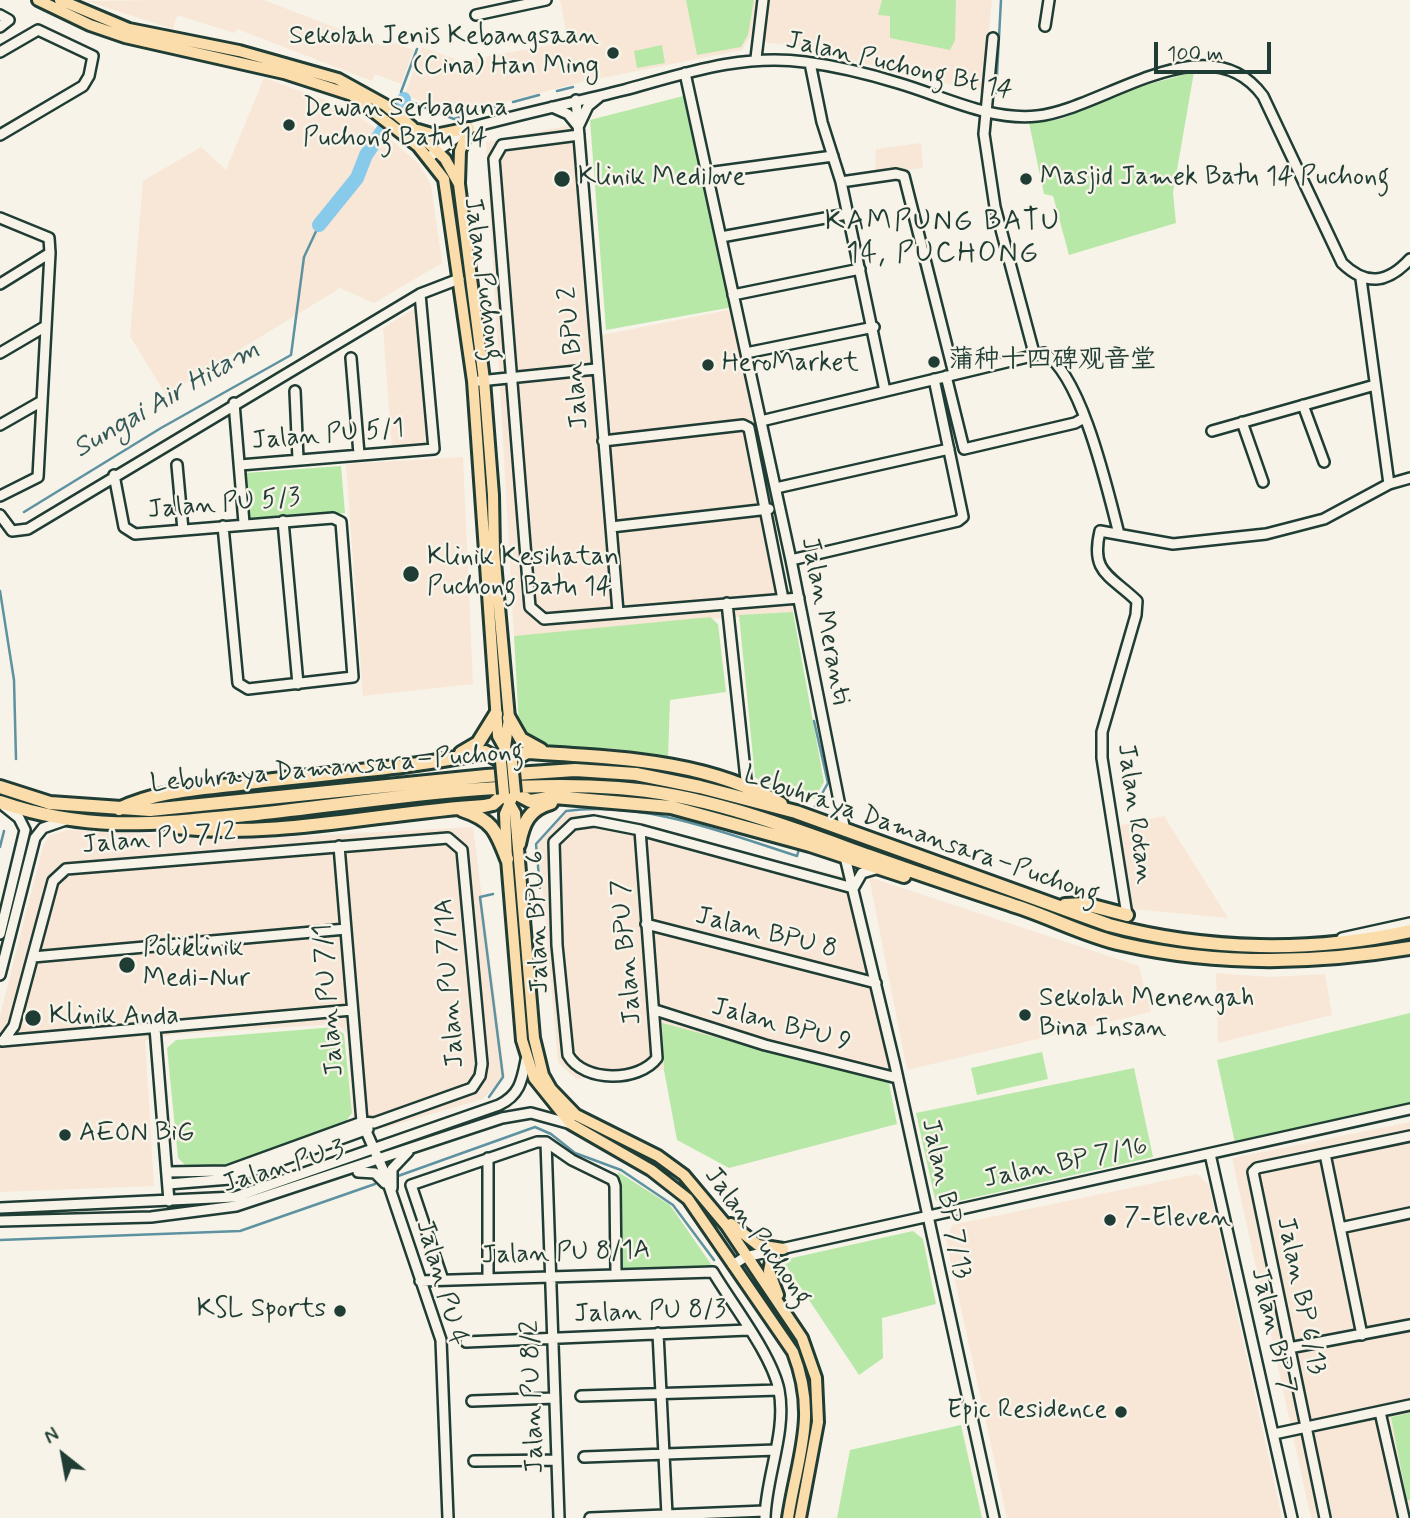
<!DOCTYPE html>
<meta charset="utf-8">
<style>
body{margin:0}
#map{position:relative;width:1410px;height:1518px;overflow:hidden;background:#f7f3e8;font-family:Mynerve,sans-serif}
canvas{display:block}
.north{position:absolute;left:28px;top:1420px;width:70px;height:70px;-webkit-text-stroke:5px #f7f3e8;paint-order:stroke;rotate:329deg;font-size:19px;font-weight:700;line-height:28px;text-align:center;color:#1f3d34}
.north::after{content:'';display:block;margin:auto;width:24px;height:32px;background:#1f3d34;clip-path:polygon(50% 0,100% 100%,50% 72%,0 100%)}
.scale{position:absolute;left:1154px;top:42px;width:117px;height:32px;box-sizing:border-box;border:4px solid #1f3d34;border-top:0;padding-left:9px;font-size:21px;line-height:24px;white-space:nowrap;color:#1f3d34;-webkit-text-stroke:5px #f7f3e8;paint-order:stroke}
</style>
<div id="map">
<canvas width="1410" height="1518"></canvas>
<div class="north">N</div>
<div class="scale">100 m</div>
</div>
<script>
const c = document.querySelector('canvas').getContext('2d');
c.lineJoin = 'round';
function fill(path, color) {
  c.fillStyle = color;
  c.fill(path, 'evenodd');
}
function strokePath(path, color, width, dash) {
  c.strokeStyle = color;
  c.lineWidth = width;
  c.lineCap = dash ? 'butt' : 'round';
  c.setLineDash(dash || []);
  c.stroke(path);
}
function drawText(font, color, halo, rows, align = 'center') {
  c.font = font + ' Mynerve,"LXGW WenKai TC",sans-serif';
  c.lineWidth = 5;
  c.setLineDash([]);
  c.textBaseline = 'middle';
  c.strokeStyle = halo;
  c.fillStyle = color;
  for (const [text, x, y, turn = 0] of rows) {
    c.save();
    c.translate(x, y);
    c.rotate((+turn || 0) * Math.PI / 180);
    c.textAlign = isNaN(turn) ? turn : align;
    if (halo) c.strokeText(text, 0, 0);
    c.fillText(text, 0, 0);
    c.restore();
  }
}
fill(new Path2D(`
 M164 0H264L383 46 386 40 414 50 401 84 375 74 372 81 237 29 234 33 177 15 173 29 86 1Z
 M560 0H756L751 36 742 50 582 82 455 115 408 96 406 92 422 47 461 61 568 42Z
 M769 0H992L982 91 915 77 803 47 763 42Z
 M264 78 345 107 388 137 419 164 431 185 442 263 374 303 340 288 166 395 130 336 143 181 201 147 226 170Z
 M581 123 602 335 733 309 793 612 514 636 486 142Z
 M921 143 923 168 875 174 876 149Z
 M417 307 431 446 392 449 383 328Z
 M463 457 473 684 363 696 346 464Z
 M568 811 842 876 888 1057 889 1083 663 1024 664 1070 576 1079 558 1062 538 840Z
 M1164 816 1228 918 1133 909 1118 826Z
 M473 827 505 1076 483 1099 384 1128 353 1121 347 1033 337 1024 177 1034 145 1040 154 1186 0 1192V1015L43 846 49 836 67 830 247 839Z
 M869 877 1139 966 1151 1012 907 1070Z
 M1216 973 1270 977 1325 974 1332 1015 1218 1043Z
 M1410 1122V1518H1311L1232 1158Z
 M1197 1174 1209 1185 1282 1518H1007L946 1240 952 1225Z`), '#f8e7d6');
fill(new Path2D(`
 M686 0H754L748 35 741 47 697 55Z
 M882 0H956L955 40 950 50 890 38V16L878 15Z
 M662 45 665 63 637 68 634 51Z
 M1194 72 1173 193 1176 223 1069 255 1053 196 1044 194 1029 123 1061 119 1131 89Z
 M687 95 733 307 606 330 590 120Z
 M341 466 345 513 249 521 246 473Z
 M793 612 824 782 814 799 762 783 755 777 739 615Z
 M710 617 718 624 726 692 670 700 668 757C648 754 627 750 607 748 576 747 538 757 519 727L514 636Z
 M1410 1013V1106L1235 1143 1217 1060Z
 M662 1023 889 1083 897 1124 729 1168 677 1140 664 1070Z
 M335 1027 344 1034 352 1113 344 1124 224 1165 186 1166 178 1158 167 1048 176 1040Z
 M1042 1052 1048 1079 977 1095 971 1068Z
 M1134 1068 1153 1157 941 1205 935 1199 916 1113Z
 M618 1172 670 1205 713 1267 623 1270Z
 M913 1231 923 1239 936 1304 882 1318 883 1358 859 1375 785 1264 792 1258Z
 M1410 1413V1500H1407L1391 1417Z
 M961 1425 982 1518H837L850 1450Z`), '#b8e8a7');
strokePath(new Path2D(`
 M417 49 401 92 404 99 454 119 497 106
 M557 91 573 87
 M996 93 1001 0
 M513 102 539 95
 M24 512 161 428 291 355 304 257 319 225
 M0 591 14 680 16 759
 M814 721 828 783 815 806
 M0 847 4 831
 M540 888 536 844 566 811C645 801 722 832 797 856L799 849
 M489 1097 503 1077 480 897 493 894
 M398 1176 535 1127 551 1134 575 1153 621 1170 673 1205 714 1260
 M0 1240 240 1231 375 1184`), '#5e92a1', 2.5);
strokePath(new Path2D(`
 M319 225 357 178 366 155 404 99`), '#88cae9', 14);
const minor = new Path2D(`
 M0 15 9 20 0 27
 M476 15 546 0
 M1045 26 1049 0
 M993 38 984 134 995 207 1034 353
 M0 52 38 30 93 56 89 76 83 86 0 135
 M756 58 763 0
 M810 63 822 122 841 182 885 391
 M685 73 791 560 845 831
 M576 100 618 612
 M552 107 568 114 577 125
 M579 125 588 106 599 97
 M579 135 502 145 494 159 530 607 544 619 799 598
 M432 155 469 128C521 114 572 103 624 90 683 74 743 53 805 62 836 66 869 74 898 83 943 96 989 121 1037 116 1101 110 1208 20 1263 96L1342 263C1366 286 1387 284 1410 259
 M707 173 833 156
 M841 182 896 174 904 176 954 374
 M0 218 49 238 50 253 38 477 0 496
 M721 237 847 214
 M1361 279 1389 484
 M0 284 50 253
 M733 295 860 269
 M0 353 46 326
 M746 353 874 327
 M351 358 359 454
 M946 376 964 449 1075 423 1084 418
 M479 381 596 369
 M295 391 298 459
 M234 403 244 523
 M1303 405 1324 462
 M761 421 1044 353C1082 375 1108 492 1119 534
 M1242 422 1263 482
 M0 425 42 401
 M1212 431 1375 385
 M603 441 743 425 749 428 783 599
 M177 465 183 530
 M240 465 434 449 420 294
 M114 475 124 527 135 534 333 518 341 522 353 677 248 689 238 683 223 526
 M776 488 949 449
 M0 515 12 531 28 529 420 294 459 279
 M283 521 298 684
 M611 527 769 509
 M791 560 958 521 963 517 934 379
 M727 603 747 789
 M640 830 657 1058C639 1082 584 1083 568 1055L557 945 554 842 573 824 594 821 640 830 853 888
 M339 846 362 1122 385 1174 441 1340 448 1518
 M845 857 895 1065 994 1518
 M854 887 862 873 876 869
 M1127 915 1102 758V732L1136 615 1137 601C1110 575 1090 573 1100 531L1173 544 1266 534 1324 519 1389 484 1410 478
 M646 924 876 983
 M0 934 25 830 19 818 4 806
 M1342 938 1410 923
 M33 957 346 929
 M0 975 35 838 43 828 66 820
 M655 1010 765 1045 897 1078
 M155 1028 169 1201
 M2 1041 352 1010
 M3 1041 14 1026 53 881 66 869 448 838 462 850 482 1064 480 1076 472 1088 374 1123 362 1122 227 1171 167 1172
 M546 1142 559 1518
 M1210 1154 1292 1518
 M1325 1154 1362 1335
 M488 1158V1278
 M358 1172 375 1173 385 1183
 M168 1184 230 1179 368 1129
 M392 1188V1169L408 1152
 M0 1208 235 1197 499 1105C520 1095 522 1080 526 1060
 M0 1221 151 1217 236 1206 502 1118 531 1113 571 1124
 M1340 1228 1410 1213
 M733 1265 745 1257 1410 1109
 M443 1280 411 1185 537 1142H546L572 1160 613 1180 615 1186 616 1273
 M420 1281 713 1272C732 1304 772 1355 779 1390 787 1432 766 1476 765 1518
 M658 1333 667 1515
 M466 1342 748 1330
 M1289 1348 1410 1325
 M581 1396 779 1390
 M472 1401 555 1398
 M1380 1412 1404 1518
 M1274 1434 1410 1405
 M584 1457 776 1450
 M474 1461 557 1460
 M590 1518 765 1511
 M1325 1518 1253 1172 1257 1168 1410 1136`);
const major = new Path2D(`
 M38 0 90 25 125 37 284 73 352 95 418 146 444 179 473 381 498 736 512 761
 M60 0 129 29 239 51 338 79 385 105 412 127 445 159 459 184 484 380 493 495 494 551 509 718 504 755
 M418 130 435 135 469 128
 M459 183 460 151 469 128
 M504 794 515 813 534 1038 543 1075 551 1089 576 1115 658 1156 684 1175 726 1225 802 1338 816 1378 818 1422 800 1518
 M512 798 505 814 507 859 522 1040 534 1078 571 1124 651 1170 688 1199 793 1352C818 1417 798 1453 788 1518
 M731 1224 758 1245 783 1249
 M773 1251 769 1271 778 1295`);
const highway = new Path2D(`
 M509 718 521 739 541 750
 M461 753 478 743 496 714
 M512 761 527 752C613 758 705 759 781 804
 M0 787 50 803 150 810 486 776 575 770 636 774 700 787 796 812 1109 925C1207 951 1311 953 1410 931
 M515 793 530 801 554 797 671 807 810 845 904 876
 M0 802C93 834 162 823 257 814 376 801 499 779 618 788 704 794 789 827 869 856 922 875 974 892 1027 910 1058 921 1090 937 1122 944 1218 966 1314 964 1410 948
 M119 809C156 791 199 789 240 784 322 773 405 770 485 752L501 761
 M462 810C492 820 496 830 507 859
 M176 827C277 839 382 812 484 806L493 804 504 794
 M519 844C523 823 529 809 551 803
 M1065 905 1085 904 1127 915`);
strokePath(minor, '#1f3d34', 14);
strokePath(major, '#1f3d34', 16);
strokePath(highway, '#1f3d34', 18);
strokePath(minor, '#f7f3e8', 9);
strokePath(major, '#fbddab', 10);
strokePath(highway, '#fbddab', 12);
const majorBridge = new Path2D(`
 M501 761 504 794
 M512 761 515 793`);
strokePath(majorBridge, '#1f3d34', 16, []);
strokePath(majorBridge, '#fbddab', 10);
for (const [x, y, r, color] of [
 [613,53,7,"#1f3d34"],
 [289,125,7,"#1f3d34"],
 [562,179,9,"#1f3d34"],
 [1026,179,7,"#1f3d34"],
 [934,362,7,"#1f3d34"],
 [708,365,7,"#1f3d34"],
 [411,574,9,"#1f3d34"],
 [127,965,9,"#1f3d34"],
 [1025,1015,7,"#1f3d34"],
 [33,1018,9,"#1f3d34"],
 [65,1135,7,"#1f3d34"],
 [1110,1220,7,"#1f3d34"],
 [340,1311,7,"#1f3d34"],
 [1121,1412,7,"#1f3d34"]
]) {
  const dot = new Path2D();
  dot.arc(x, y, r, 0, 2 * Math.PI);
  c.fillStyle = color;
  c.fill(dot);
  strokePath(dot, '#f7f3e8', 2.5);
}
drawText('26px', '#1f3d34', '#f7f3e8', [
 ["Sekolah Jenis Kebangsaan",599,38,"right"],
 ["(Cina) Han Ming",599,68,"right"],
 ["Dewan Serbaguna",303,110],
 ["Puchong Batu 14",303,140],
 ["Klinik Medilove",578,179],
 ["Masjid Jamek Batu 14 Puchong",1040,179],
 ["蒲种十四碑观音堂",948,362],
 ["HeroMarket",722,365],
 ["Klinik Kesihatan",427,559],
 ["Puchong Batu 14",427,589],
 ["Poliklinik",143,950],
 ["Medi-Nur",143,980],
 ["Sekolah Menengah",1039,1000],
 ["Bina Insan",1039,1030],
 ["Klinik Anda",49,1018],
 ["AEON BiG",79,1135],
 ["7-Eleven",1124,1220],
 ["KSL Sports",326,1311,"right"],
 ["Epic Residence",1107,1412,"right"]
], 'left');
drawText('26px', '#1f3d34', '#f7f3e8', [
 ["Jalan Puchong Bt 14",899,67,13],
 ["Jalan Puchong",482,279,82],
 ["Jalan BPU 2",575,358,-95],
 ["Jalan PU 5/1",328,436,-5],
 ["Jalan PU 5/3",224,505,-5],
 ["Jalan Meranti",824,621,79],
 ["Lebuhraya Damansara–Puchong",337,769,-5],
 ["Jalan Rotan",1134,814,82],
 ["Lebuhraya Damansara–Puchong",921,836,19],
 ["Jalan PU 7/2",159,840,-5],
 ["Jalan BPU 6",539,922,-92],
 ["Jalan BPU 8",766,934,14],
 ["Jalan BPU 7",628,952,-95],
 ["Jalan PU 7/1A",451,983,-94],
 ["Jalan PU 7/1",330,1000,-95],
 ["Jalan BPU 9",781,1026,15],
 ["Jalan BP 7/16",1066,1164,-12],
 ["Jalan PU 3",284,1168,-17],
 ["Jalan BP 7/13",945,1199,78],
 ["Jalan Puchong",757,1237,54],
 ["Jalan PU 8/1A",566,1254,-2],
 ["Jalan PU 4",440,1283,74],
 ["Jalan BP 6/13",1300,1296,78],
 ["Jalan PU 8/3",650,1313,-2],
 ["Jalan BP 7",1272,1331,77],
 ["Jalan PU 8/2",534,1397,-92]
]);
c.letterSpacing = '2px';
drawText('28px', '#1f3d34', '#f7f3e8', [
 ["KAMPUNG BATU",943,223],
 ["14, PUCHONG",943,255]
]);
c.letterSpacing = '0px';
drawText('italic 28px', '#345958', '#f7f3e8', [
 ["Sungai Air Hitam",167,400,-30]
]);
</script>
